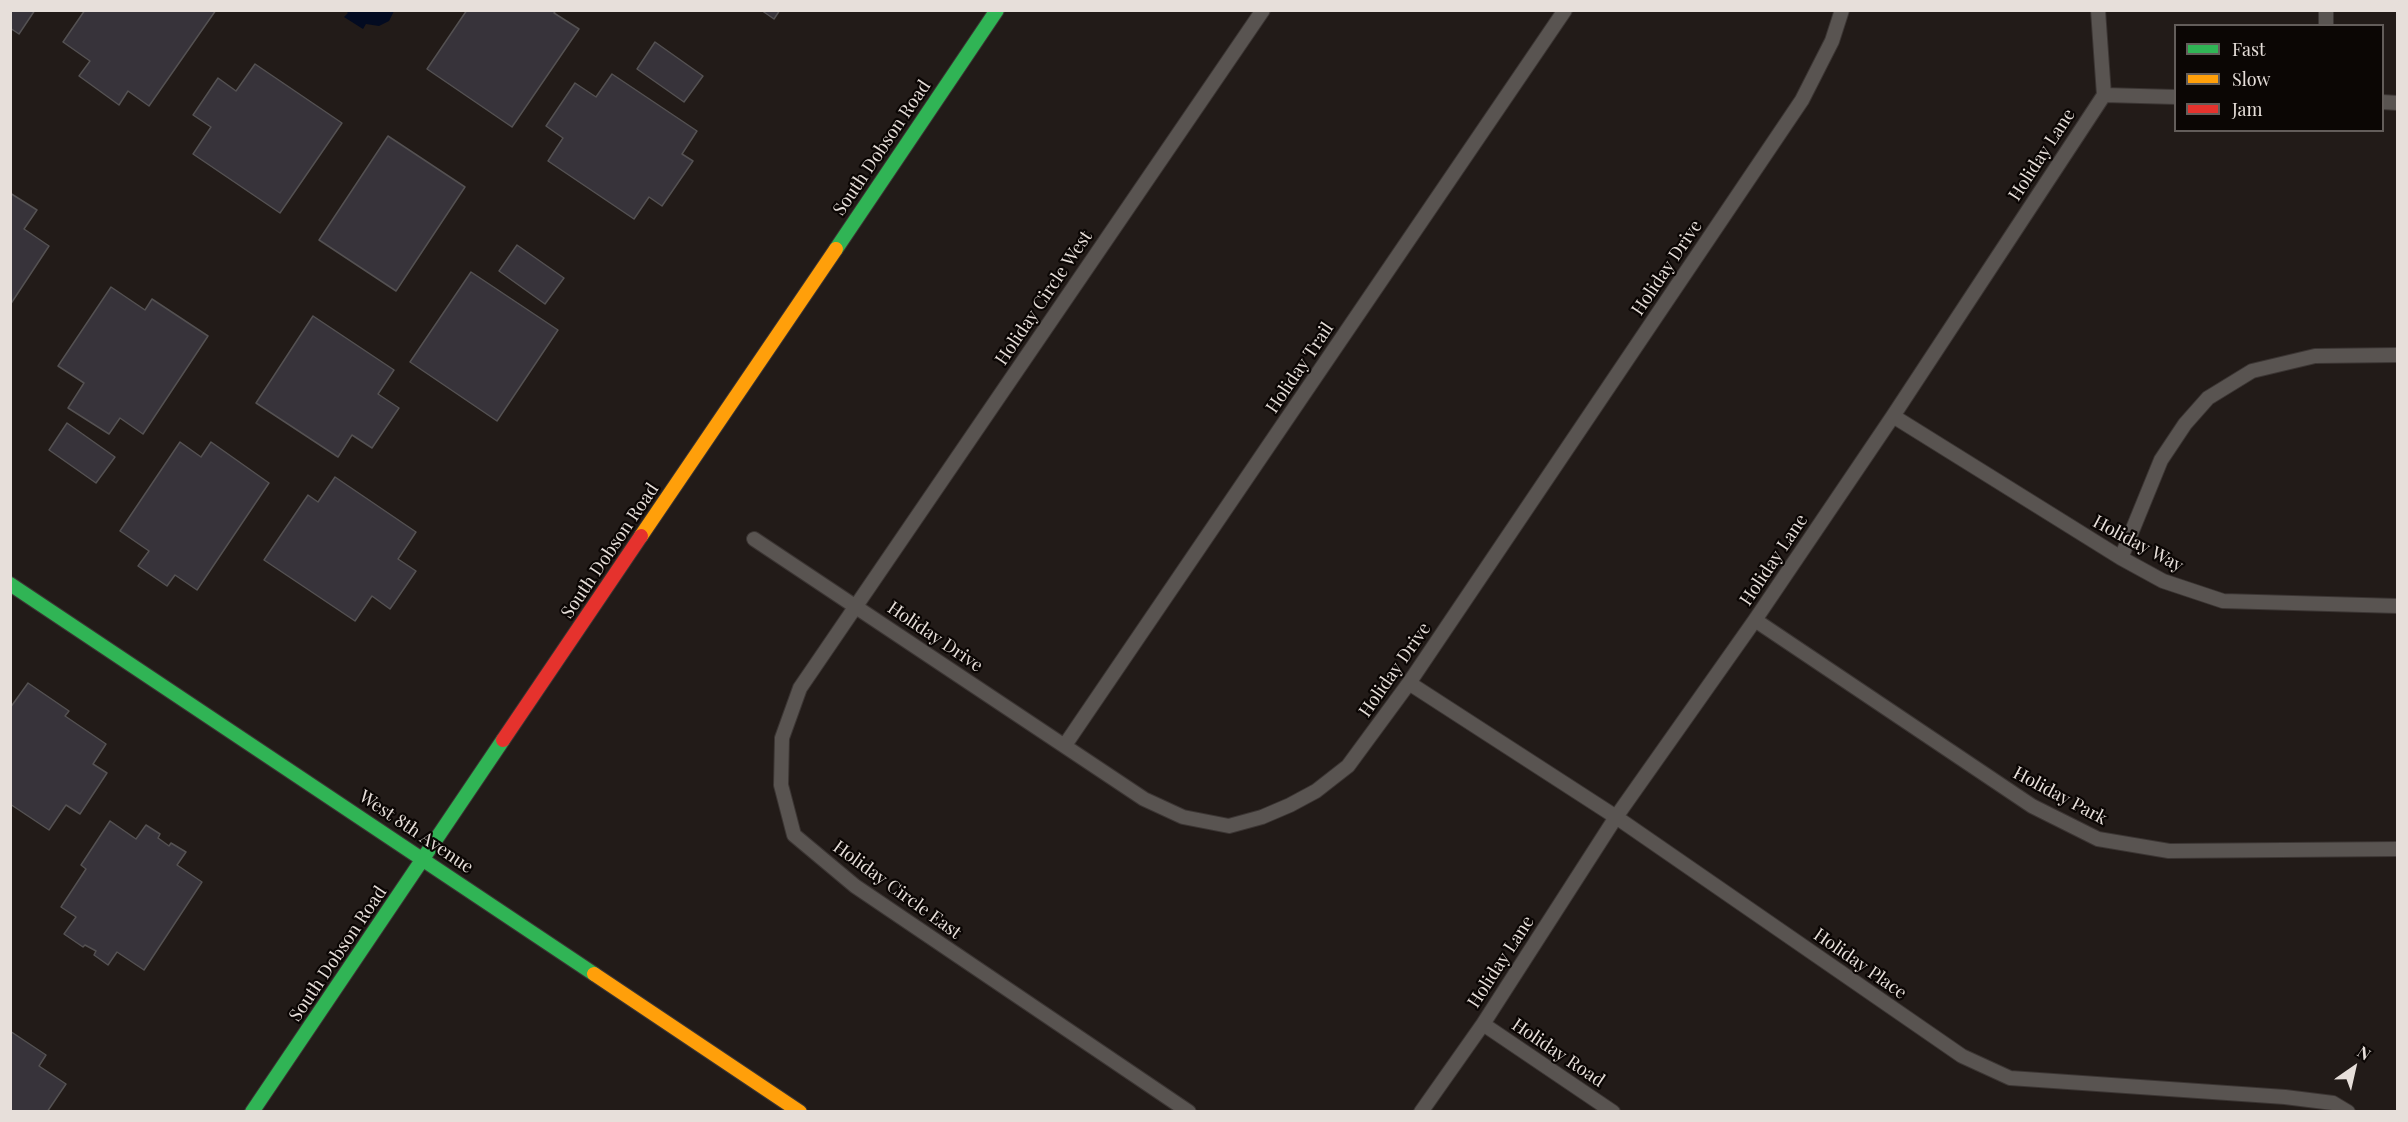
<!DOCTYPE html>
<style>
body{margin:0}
#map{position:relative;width:2408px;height:1122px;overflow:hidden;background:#221b18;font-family:"Playfair Display",serif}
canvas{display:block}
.frame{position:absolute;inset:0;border:12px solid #e7dfda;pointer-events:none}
.legend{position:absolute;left:2174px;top:24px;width:210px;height:108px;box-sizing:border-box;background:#0b0604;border:2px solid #635d5a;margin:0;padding:8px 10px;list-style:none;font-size:18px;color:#e7dfda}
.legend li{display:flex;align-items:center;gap:12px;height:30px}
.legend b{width:30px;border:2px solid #635d5a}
.north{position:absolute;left:2324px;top:1038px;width:60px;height:60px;-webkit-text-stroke:4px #0b0604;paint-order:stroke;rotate:34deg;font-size:16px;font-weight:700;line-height:24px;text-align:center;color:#e7dfda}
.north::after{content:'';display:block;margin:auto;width:21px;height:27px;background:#e7dfda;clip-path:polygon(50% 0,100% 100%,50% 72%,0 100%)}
</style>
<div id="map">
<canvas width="2408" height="1122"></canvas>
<div class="frame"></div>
<ul class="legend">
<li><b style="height:8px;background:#30b455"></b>Fast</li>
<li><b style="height:8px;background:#ff9f0a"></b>Slow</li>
<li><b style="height:8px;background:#e5322d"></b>Jam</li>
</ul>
<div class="north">N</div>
</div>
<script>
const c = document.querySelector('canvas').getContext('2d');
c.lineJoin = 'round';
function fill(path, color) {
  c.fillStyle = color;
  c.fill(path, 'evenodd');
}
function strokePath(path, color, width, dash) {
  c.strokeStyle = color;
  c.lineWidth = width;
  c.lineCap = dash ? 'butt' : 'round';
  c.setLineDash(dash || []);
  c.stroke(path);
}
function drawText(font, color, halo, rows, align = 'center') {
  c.font = font + ' "Playfair Display",serif';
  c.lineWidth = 4.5;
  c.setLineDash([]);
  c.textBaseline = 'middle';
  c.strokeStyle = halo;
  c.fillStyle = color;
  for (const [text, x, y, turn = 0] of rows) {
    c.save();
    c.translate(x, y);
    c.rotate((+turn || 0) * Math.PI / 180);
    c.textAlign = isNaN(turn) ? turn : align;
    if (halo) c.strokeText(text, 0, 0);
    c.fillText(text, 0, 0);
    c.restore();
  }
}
fill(new Path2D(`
 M346 11 394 10V11L389 21 379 26 366 24 363 29 344 17 348 13Z`), '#030b21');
const building = new Path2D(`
 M10 10H35L19 34 10 28Z
 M85 10H216L149 106 128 91 119 105 79 76 90 61 63 42Z
 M467 10H556L554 13 579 29 512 127 427 69Z
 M761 10H780L774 19Z
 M655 42 703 76 684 102 637 69Z
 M255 64 342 123 280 213 193 154 211 127 193 115 218 78 236 91Z
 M612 74 697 131 682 154 693 161 662 206 649 197 634 219 548 161 563 138 546 126 575 83 596 97Z
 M388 136 465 187 396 291 319 240Z
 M10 193 37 210 24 229 49 246 10 305Z
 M517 245 564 278 545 304 499 271Z
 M471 272 558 330 497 421 410 362Z
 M111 287 145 310 152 299 208 336 143 434 120 418 109 434 68 408 84 383 58 366Z
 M313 316 394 370 378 394 399 408 372 448 352 435 338 457 256 403Z
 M67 423 115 457 96 483 49 450Z
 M180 442 201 457 211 442 269 483 197 590 175 575 167 586 138 566 149 551 120 531Z
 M335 477 416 532 398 559 416 571 390 609 372 596 355 621 264 560 308 495 318 502Z
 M28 683 69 711 65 716 106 744 93 764 107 773 80 814 66 805 49 830 10 804V708Z
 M110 821 136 839 146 825 160 834 158 838 169 846 171 843 186 852 177 865 202 882 144 970 117 952 108 965 94 955 96 951 85 945 83 947 64 934 76 917 61 907 86 869 81 865Z
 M10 1031 46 1055 39 1066 66 1084 47 1112H10Z`);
fill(building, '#37333a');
strokePath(building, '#545152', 1.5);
const lane = new Path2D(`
 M2326 10V26
 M2104 95 2176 97
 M2382 102 2398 103
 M1893 416 2121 558 2163 581 2223 601 2398 606
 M754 539 1144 799 1183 817 1229 826 1262 817 1290 805 1316 791 1348 766 1409 683 1802 100 1832 41 1842 10
 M2121 558 2161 460 2185 424 2208 398 2252 371 2315 356 2398 355
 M1755 620 2032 806 2098 839 2169 851 2398 849
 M1409 683 1616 817 1962 1056 2010 1078 2285 1097 2333 1103 2348 1112
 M1065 745 1565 10
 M1483 1024 1613 1112
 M1189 1112 855 886 794 835 781 785 782 738 800 688 1263 10
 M1421 1112 1483 1024 1616 817 1755 620 1893 416 2104 95 2098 10`);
const fast = new Path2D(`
 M836 249 997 10
 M10 584 594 974
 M252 1112 503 740`);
const slow = new Path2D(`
 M641 536 836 249
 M594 974 800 1112`);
const jam = new Path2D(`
 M503 740 641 536`);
strokePath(lane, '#3b3533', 16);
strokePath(fast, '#3b3533', 16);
strokePath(slow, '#3b3533', 16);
strokePath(jam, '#3b3533', 16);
strokePath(lane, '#595451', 14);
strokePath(fast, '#30b455', 14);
strokePath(slow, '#ff9f0a', 14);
strokePath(jam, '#e5322d', 14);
drawText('18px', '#e7dfda', '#0b0604', [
 ["South Dobson Road",882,148,-56],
 ["Holiday Lane",2042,155,-57],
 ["Holiday Drive",1667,268,-56],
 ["Holiday Circle West",1044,298,-56],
 ["Holiday Trail",1300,368,-56],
 ["Holiday Way",2138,544,28],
 ["South Dobson Road",610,551,-56],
 ["Holiday Lane",1774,560,-56],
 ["Holiday Drive",935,637,34],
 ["Holiday Drive",1395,670,-55],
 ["Holiday Park",2060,796,28],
 ["West 8th Avenue",416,832,34],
 ["Holiday Circle East",897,890,36],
 ["South Dobson Road",338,954,-56],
 ["Holiday Lane",1501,962,-57],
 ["Holiday Place",1860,964,35],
 ["Holiday Road",1558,1053,34]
]);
</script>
